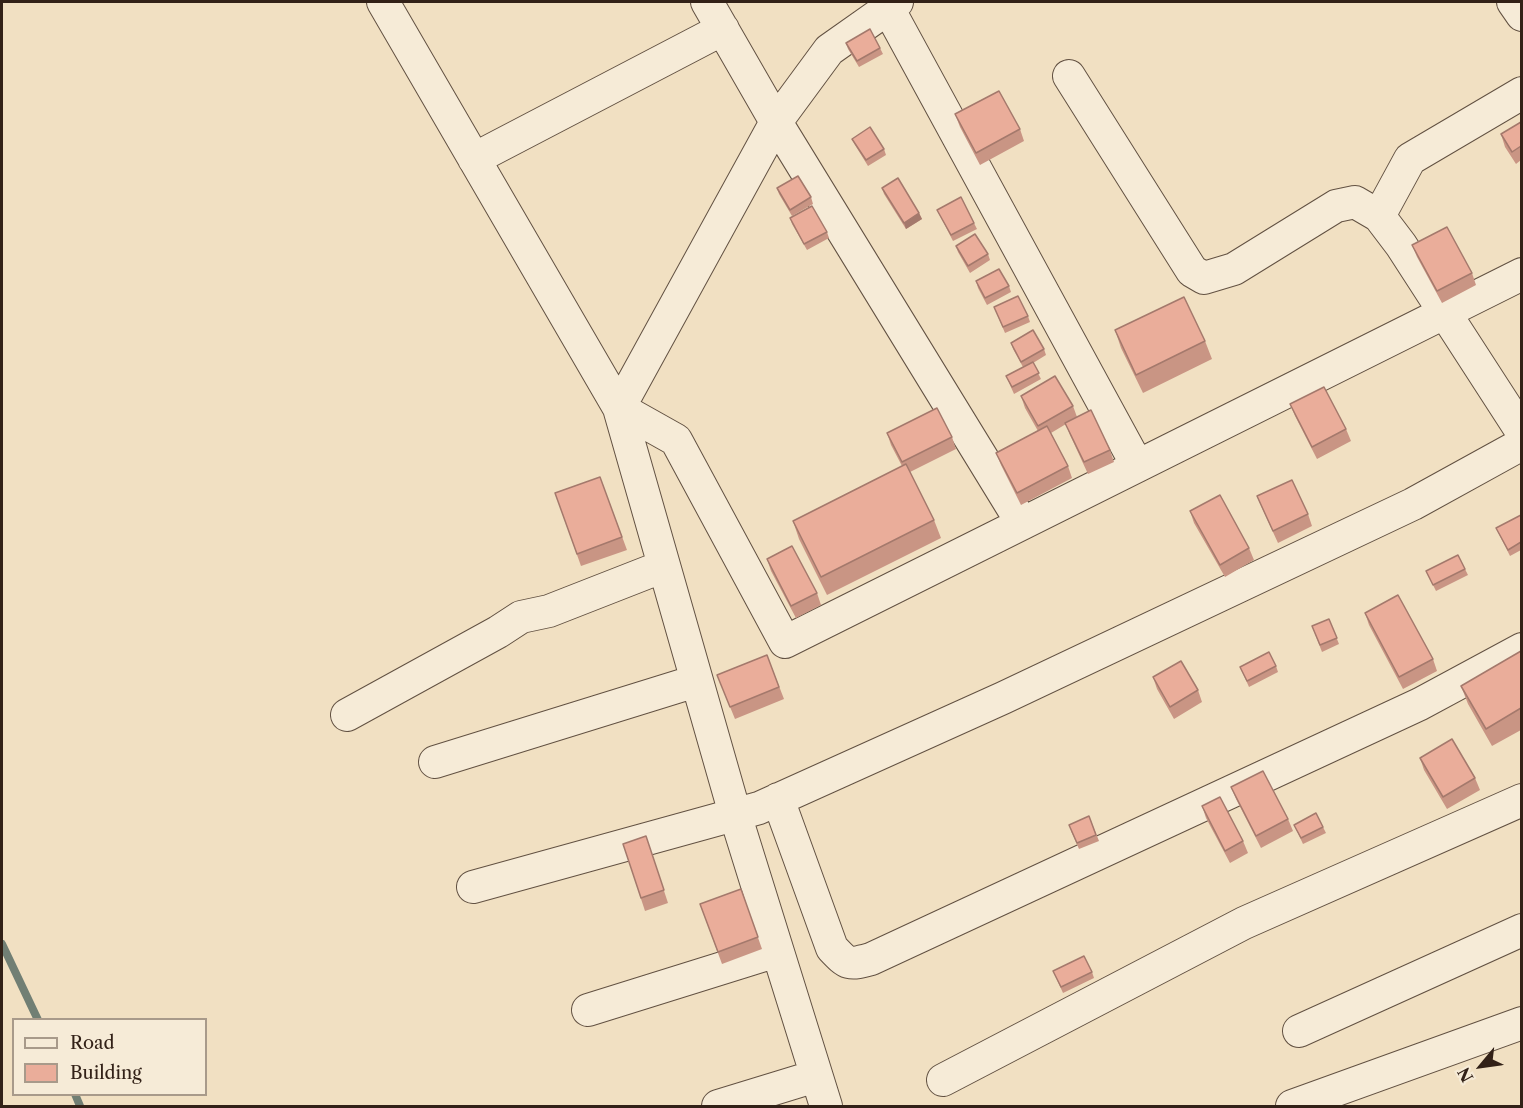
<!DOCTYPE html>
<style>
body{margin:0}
#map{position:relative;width:1523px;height:1108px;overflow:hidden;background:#f1e0c2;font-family:"Libre Caslon Text",serif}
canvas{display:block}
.frame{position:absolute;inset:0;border:3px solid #322117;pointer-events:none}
.legend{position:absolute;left:12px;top:1018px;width:195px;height:78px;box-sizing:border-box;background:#f6ebd7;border:2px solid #a89a8a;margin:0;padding:8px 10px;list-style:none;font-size:18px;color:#322117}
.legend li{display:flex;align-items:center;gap:12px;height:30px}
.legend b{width:30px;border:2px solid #a89a8a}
.north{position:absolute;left:1451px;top:1036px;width:60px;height:60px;-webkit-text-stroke:4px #f6ebd7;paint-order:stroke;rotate:241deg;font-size:16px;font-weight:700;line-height:24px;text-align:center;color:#322117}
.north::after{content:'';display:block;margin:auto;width:21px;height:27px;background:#322117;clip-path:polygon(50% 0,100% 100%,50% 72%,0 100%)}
</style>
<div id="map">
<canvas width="1523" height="1108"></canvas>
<div class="frame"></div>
<ul class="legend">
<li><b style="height:8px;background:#f6ebd7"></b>Road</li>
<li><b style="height:16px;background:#eaad9a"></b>Building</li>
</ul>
<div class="north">N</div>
</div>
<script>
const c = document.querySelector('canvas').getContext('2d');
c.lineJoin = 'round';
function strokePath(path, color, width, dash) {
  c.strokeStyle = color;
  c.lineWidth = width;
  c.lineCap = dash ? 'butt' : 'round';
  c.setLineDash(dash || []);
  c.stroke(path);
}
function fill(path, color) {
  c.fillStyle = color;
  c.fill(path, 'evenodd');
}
strokePath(new Path2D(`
 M2 944 38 1020
 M75 1094 80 1106`), '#717f74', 8);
const minor = new Path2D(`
 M383 2 619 408 735 814 826 1106
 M707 2 776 122 1022 523
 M897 2 829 50 776 122 619 408 676 440 785 642 1522 274
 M1513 2 1522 15
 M888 8 1137 465
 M1069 76 1192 271 1204 278 1234 269 1336 206 1355 202 1379 216 1401 245 1522 432
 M474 159 723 29
 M1379 216 1410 159 1522 93
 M347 715 498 632 521 617 549 611 664 566
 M435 762 696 681
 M778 799 832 948C848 965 849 965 871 959L1420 704 1522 649
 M473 887 759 808 1003 698 1413 504 1522 444
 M588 1010 777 951
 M1299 1031 1522 930
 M943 1080 1244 923 1522 800
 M718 1106 816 1076
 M1292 1106 1522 1023`);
strokePath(minor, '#625142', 34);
strokePath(minor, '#f6ebd7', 32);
fill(new Path2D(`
 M846 43 880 48 883 54 859 67 848 49Z
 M955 114 1020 129 1024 141 980 165 960 127Z
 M1521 122V160L1516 164 1505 147 1501 134Z
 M852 139 884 149 886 155 868 166 855 145Z
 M777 188 811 197 813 204 792 216 779 194Z
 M882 188 919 213 922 219 906 229 884 194Z
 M937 210 974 223 977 229 953 241Z
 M790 218 827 232 829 238 807 250 792 224Z
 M1412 245 1472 273 1476 285 1442 303 1417 257Z
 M956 246 988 254 990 260 970 273 958 252Z
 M976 281 1009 286 1011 292 987 305 978 288Z
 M994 307 1028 316 1030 322 1005 333Z
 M1115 330 1205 341 1212 359 1143 393 1121 348Z
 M1011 343 1044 349 1046 355 1033 363 1041 379 1014 394 1006 376 1023 367 1013 349Z
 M1021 396 1073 406 1077 417 1110 450 1114 462 1088 474 1070 435 1066 424 1051 433 1068 466 1072 478 1021 505 1001 465 996 453 1038 431 1025 408Z
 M1290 404 1346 429 1351 441 1317 459 1295 416Z
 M887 433 952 437 956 449 910 472 934 520 941 538 827 595 799 539 793 521 902 466 891 445Z
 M600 477 627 550 581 566 555 493Z
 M1257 496 1308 514 1312 526 1278 543 1262 508Z
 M1190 511 1249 548 1254 560 1225 577 1194 523Z
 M1521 515V550L1510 556 1496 528Z
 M767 559 817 593 821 605 796 618 771 571Z
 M1465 569 1468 575 1436 591 1426 571Z
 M1365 613 1433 659 1437 671 1403 689 1369 625Z
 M1329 619 1339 644 1322 652 1312 626Z
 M1521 651V730L1492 746 1468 704 1461 686Z
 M767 655 784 699 735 719 717 675Z
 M1276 666 1278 672 1249 687 1240 667Z
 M1153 677 1198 690 1202 702 1174 719 1157 689Z
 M1420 758 1475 778 1480 790 1447 809 1424 770Z
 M1231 787 1288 819 1293 831 1261 848 1236 799Z
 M1202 806 1243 841 1248 853 1230 863 1206 818Z
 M1089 816 1099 841 1079 849 1071 831Z
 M1294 825 1323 827 1326 833 1303 844Z
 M646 836 668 903 645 911 623 844Z
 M741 889 762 949 722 964 700 904Z
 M1053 971 1092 972 1094 978 1063 993Z`), '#c99584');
fill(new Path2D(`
 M919 213 922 219 906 229 904 223Z`), '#a4796c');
const building = new Path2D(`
 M870 29 880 48 857 61 846 43Z
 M999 91 1020 129 976 153 955 114Z
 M1521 122V146L1512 152 1501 134Z
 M870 127 884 149 866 160 852 139Z
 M798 176 811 197 790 210 777 188Z
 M898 178 919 213 904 223 882 188Z
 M961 197 974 223 951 235 937 210Z
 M812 206 827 232 804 244 790 218Z
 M1447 227 1472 273 1437 291 1412 245Z
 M975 234 988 254 968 266 956 246Z
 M999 269 1009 286 985 298 976 281Z
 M1018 296 1028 316 1003 327 994 307Z
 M1184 297 1205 341 1136 375 1115 330Z
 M1033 330 1044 349 1021 362 1011 343Z
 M1033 362 1039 373 1012 387 1006 376Z
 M1055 376 1073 406 1038 426 1021 396Z
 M1324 387 1346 429 1312 447 1290 404Z
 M937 408 952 437 902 462 887 433Z
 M1091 410 1110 450 1084 462 1065 423Z
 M1047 426 1068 466 1017 493 996 453Z
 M906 464 934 520 821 577 793 521Z
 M600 477 622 537 577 554 555 493Z
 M1292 480 1308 514 1273 531 1257 496Z
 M1220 495 1249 548 1220 565 1190 511Z
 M1521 515V542L1508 550 1496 528Z
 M792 546 817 593 791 606 767 559Z
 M1458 555 1465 569 1433 585 1426 571Z
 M1398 595 1433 659 1399 677 1365 613Z
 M1329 619 1337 638 1320 645 1312 626Z
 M1521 651V708L1486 729 1461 686Z
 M1269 652 1276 666 1247 681 1240 667Z
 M767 655 779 687 730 707 717 675Z
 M1181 661 1198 690 1170 707 1153 677Z
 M1452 739 1475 778 1443 797 1420 758Z
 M1263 771 1288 819 1256 836 1231 787Z
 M1220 797 1243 841 1225 851 1202 806Z
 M1316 813 1323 827 1301 838 1294 825Z
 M1089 816 1096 835 1077 843 1069 825Z
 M646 836 664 890 641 898 623 844Z
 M741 889 758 937 718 952 700 904Z
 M1084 956 1092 972 1061 987 1053 971Z`);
fill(building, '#eaad9a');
strokePath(building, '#a4796c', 1.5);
</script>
